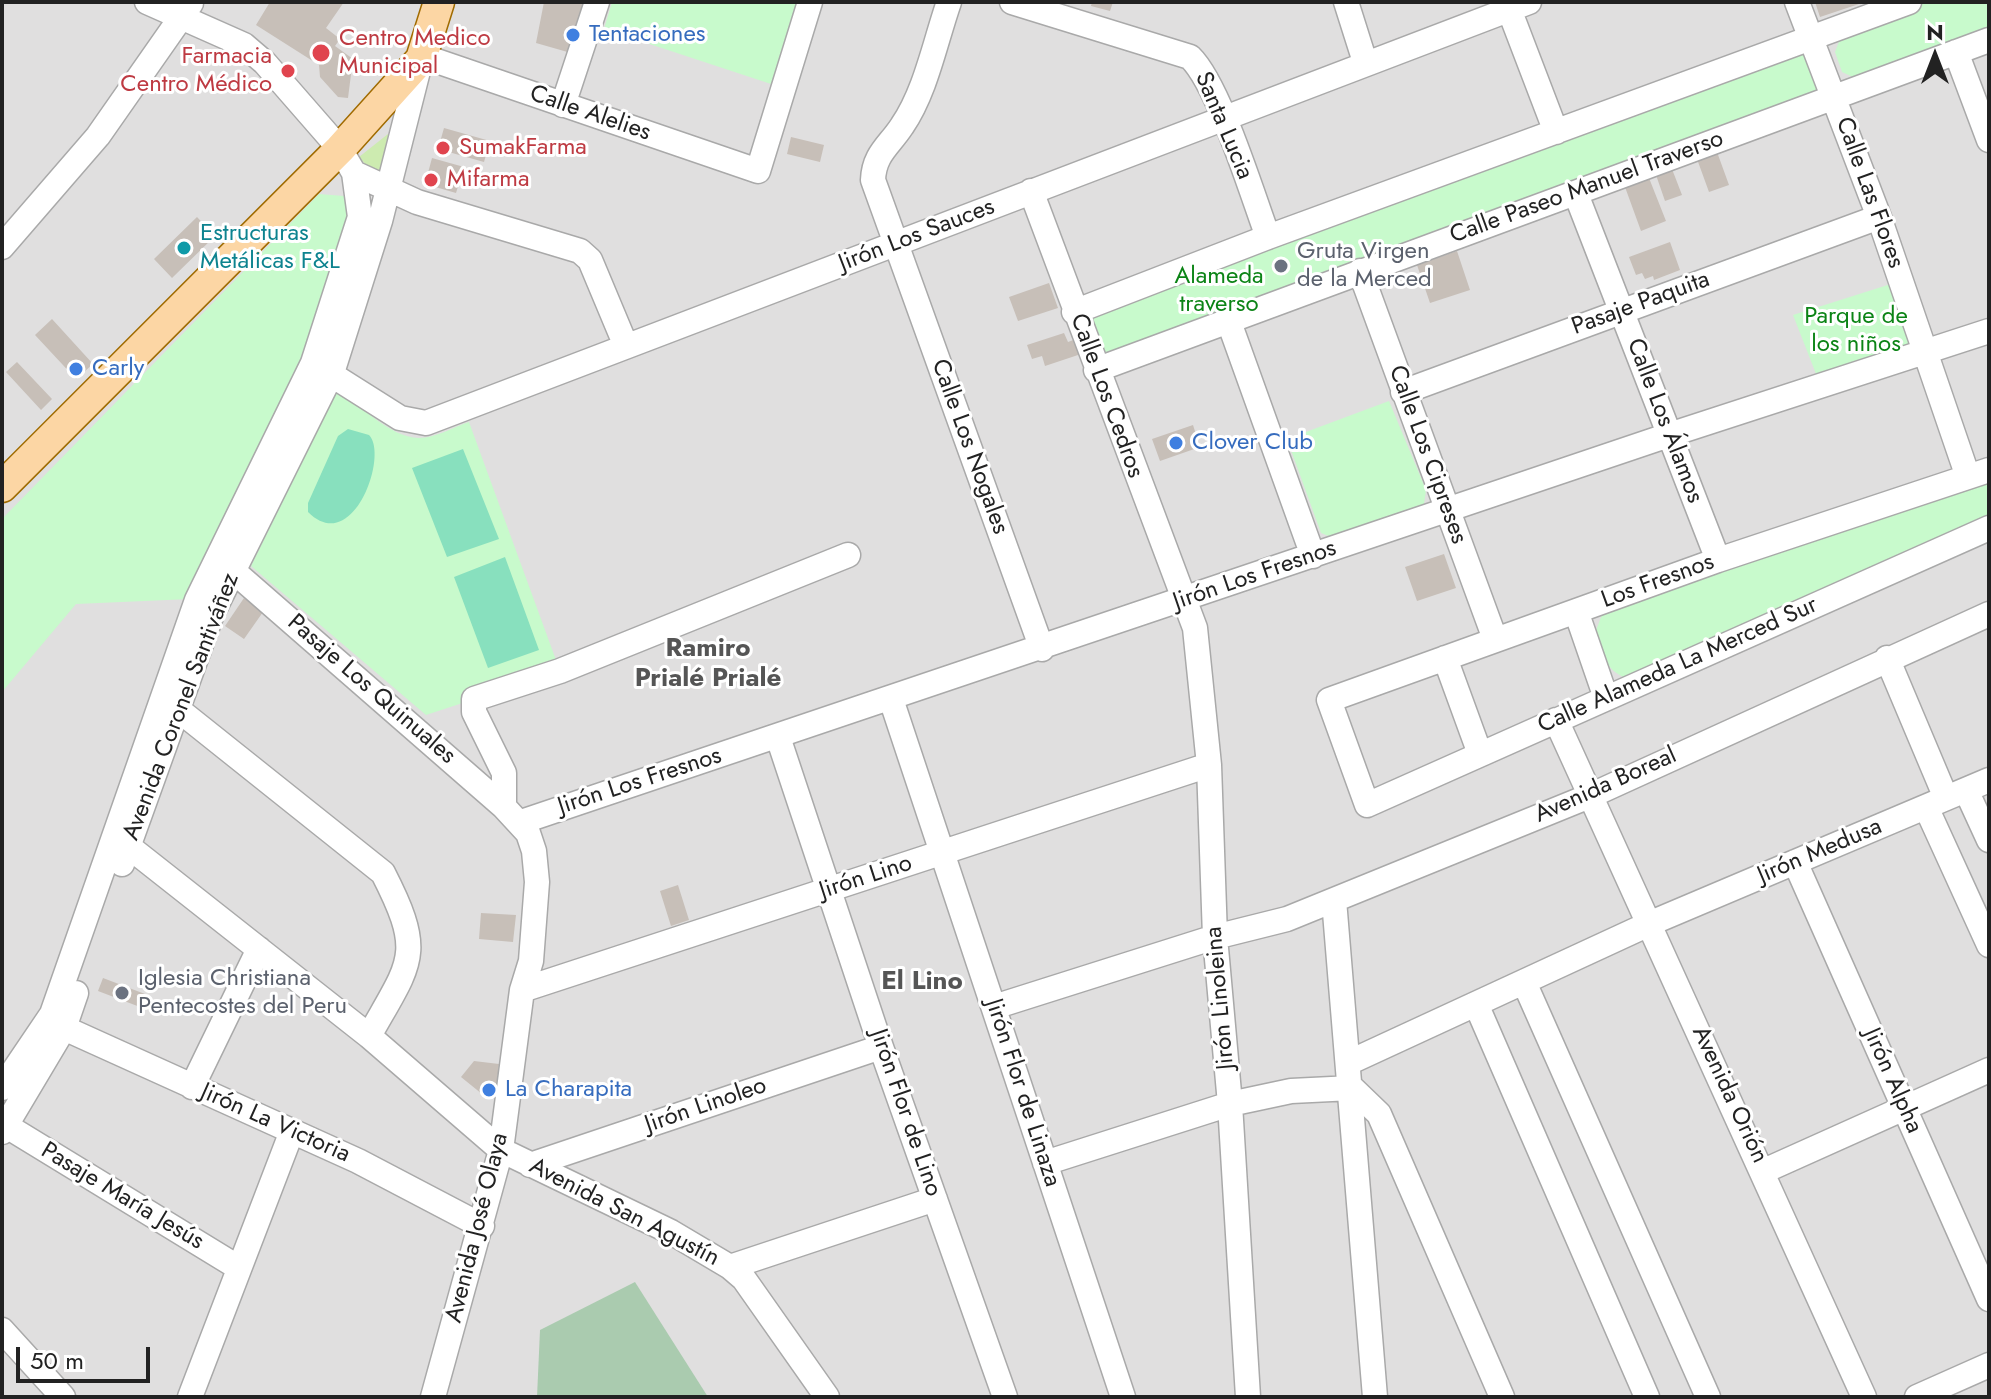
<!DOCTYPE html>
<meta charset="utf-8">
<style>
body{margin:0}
#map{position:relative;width:1991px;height:1399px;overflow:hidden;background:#f2efe9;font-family:Jost,sans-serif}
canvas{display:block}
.frame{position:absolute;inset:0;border:4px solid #222;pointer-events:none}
.north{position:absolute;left:1895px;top:16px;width:80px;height:80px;-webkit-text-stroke:6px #fff;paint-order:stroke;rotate:0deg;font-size:22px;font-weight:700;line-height:32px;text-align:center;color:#222}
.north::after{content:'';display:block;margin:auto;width:28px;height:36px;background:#222;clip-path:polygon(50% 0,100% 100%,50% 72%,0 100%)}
.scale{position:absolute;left:16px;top:1347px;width:134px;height:36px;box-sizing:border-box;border:4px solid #222;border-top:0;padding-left:10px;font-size:24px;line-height:28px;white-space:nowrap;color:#222;-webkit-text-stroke:6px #fff;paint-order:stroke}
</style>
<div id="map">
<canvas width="1991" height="1399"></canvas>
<div class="frame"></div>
<div class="north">N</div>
<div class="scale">50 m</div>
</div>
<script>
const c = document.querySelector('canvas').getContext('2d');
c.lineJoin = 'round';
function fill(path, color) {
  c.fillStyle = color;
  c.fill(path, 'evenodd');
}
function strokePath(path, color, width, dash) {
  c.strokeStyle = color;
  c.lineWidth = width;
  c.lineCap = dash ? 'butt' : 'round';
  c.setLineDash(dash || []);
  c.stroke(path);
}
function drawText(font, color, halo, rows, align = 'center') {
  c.font = font + ' Jost,sans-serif';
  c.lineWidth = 6;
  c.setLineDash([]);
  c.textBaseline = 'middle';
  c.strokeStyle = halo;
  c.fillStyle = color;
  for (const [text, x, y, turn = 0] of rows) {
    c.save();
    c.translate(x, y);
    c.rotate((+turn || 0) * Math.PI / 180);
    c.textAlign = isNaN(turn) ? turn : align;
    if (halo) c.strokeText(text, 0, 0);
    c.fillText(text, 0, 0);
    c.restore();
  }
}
fill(new Path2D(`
 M2 2H1989V1397H2Z`), '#e0dfdf');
fill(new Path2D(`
 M388 134 393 136 382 170 374 174 359 157Z`), '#cdebb0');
fill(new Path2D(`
 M635 1282 708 1397H537L540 1330Z`), '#aacbaf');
fill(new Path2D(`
 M612 2H797L771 84 604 29Z
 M1927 2H1989V30L1864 77H1853L1842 72 1835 52 1840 39Z
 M1795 52 1807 56 1819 81 1818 92 1118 356 1100 355 1089 326 1098 310Z
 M319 194 344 196 355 212 312 344 190 599 76 604 2 692V519Z
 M1894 283 1918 347 1818 379 1793 315Z
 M338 387C360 405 389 437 419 438 435 438 454 427 469 422L560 671 426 715 251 566Z
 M1389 401 1426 490 1424 504 1331 537 1321 533 1287 439Z
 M1989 480V518L1626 678C1605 670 1602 653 1595 633L1603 612Z`), '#c8facc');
fill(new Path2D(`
 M348 429 369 435C389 455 353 557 308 512V503L338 436Z
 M463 449 499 539 447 557 412 468Z
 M505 557 539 650 488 668 454 577Z`), '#88e0be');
fill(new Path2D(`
 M270 2H344L326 28 340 39 335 46 353 59 348 98 338 97 320 77 319 65 256 25Z
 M544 2H585L571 53 536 43Z
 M1092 2H1113L1110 11 1091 6Z
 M1815 2H1862V3L1820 17Z
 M444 128 490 141 484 162 438 149Z
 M791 137 824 145 820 162 787 154Z
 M1717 152 1729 185 1709 192 1697 159Z
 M432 158 464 167 456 193 425 184Z
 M1672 169 1682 195 1665 201 1656 175Z
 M1649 178 1666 221 1641 231 1625 187Z
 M197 217 215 236 172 278 154 259Z
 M1670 242 1680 270 1654 280 1653 276 1645 279 1642 273 1636 275 1629 257Z
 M1457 251 1470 290 1430 303 1417 265Z
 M1284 258 1289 270 1277 274 1272 262Z
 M1049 283 1058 308 1018 321 1009 297Z
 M52 319 93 364 76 379 35 335Z
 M1064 333 1068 342 1076 339 1081 354 1045 366 1042 356 1032 359 1027 345Z
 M17 362 52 399 41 410 6 372Z
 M1193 425 1200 447 1160 461 1152 439Z
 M1444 554 1456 588 1417 601 1405 567Z
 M244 598 263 612 244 639 225 626Z
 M678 885 689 920 671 926 660 891Z
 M481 913 516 915 513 942 479 939Z
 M103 978 145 994 140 1007 98 991Z
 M474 1061 499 1064 496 1091 482 1094 461 1077Z`), '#c7bfb8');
const minor = new Path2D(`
 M949 2C935 42 926 91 902 126 889 146 874 154 873 180L1042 649
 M1012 2 1190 57C1219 85 1252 194 1268 237
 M1346 2 1365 62
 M1797 2 1879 217 1968 477
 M1509 9 1556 132
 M1956 52 1989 140
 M422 56 758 171 810 2
 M563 105 597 2
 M354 173 417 202 580 251 590 260 626 346
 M1031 191 1195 628 1209 765 1215 937 1230 1104 1248 1397
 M1576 194 1718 560
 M2 247 98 136 191 3
 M1360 271 1495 639
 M1074 312 1268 237 1909 2
 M1229 322 1313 556
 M313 363 400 418 426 423 1529 2
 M1096 370 1989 40
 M1403 392 1879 217
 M1989 470 1718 560 1329 700 1367 805 1989 528
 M223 562 504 807 528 833 534 851 537 882 531 961 522 990 501 1150 433 1397
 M1576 611 1606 698
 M1445 658 1480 754
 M1887 658 1946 798
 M891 699 1123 1397
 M180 711 383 873C425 955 411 961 369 1036
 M1556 720 1864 1397
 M778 737 881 1047 1005 1397
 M1966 790 1989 840
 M504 807V773L474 712V699L560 671 848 555
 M1926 807 1989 945
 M521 822 1669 435 1989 331
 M115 841 128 846 369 1036 501 1150 671 1232 730 1267 744 1279 827 1397
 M1795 862 1989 1299
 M122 864 212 614 332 373 380 221 421 59
 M1334 900 1375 1397
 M1524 982 1708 1397
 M522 990 1209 765
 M1476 1004 1647 1397
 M994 1007 1215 937 1287 919 1592 795 1989 614
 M64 1028 358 1161 482 1226
 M1350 1062 1651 923 1989 780
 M192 1087 259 949
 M2 1088 52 1014 197 600 313 363 360 217 354 173 340 149 265 63 244 45 147 2
 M5 1125 239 1268
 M2 1132 64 1028 76 993
 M1045 1163 1230 1104 1291 1091 1352 1088 1379 1114 1502 1397
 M530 1165 881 1047
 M1764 1171 1989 1070
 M730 1267 935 1199
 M2 1330 63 1397
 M190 1397 292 1131
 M1917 1397 1989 1365`);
const major = new Path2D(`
 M2 487 340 149 421 59 439 2`);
strokePath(minor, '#a9a9a9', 27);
strokePath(major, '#a06b00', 33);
strokePath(minor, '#fff', 24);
strokePath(major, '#fcd6a4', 30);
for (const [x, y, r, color] of [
 [573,35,8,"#3f7fe0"],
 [321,53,10,"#e0444e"],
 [288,71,8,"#e0444e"],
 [443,148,8,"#e0444e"],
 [431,180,8,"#e0444e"],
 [184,248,8,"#0f9aa8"],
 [1281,266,8,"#6b7280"],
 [76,369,8,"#3f7fe0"],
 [1176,443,8,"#3f7fe0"],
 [122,993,8,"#6b7280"],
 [489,1090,8,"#3f7fe0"]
]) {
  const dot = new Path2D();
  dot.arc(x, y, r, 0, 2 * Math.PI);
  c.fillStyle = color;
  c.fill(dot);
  strokePath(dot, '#fff', 3);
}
drawText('24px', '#366cbe', '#fff', [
 ["Tentaciones",589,35],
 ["Carly",92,369],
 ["Clover Club",1192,443],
 ["La Charapita",505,1090]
], 'left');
drawText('24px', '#be3a42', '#fff', [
 ["Centro Medico",339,39],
 ["Municipal",339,67],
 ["Farmacia",272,57,"right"],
 ["Centro Médico",272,85,"right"],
 ["SumakFarma",459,148],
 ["Mifarma",447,180]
], 'left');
drawText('24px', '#222', '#fff', [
 ["Calle Alelies",590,114,19],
 ["Santa Lucia",1223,126,67],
 ["Calle Paseo Manuel Traverso",1587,188,-20],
 ["Calle Las Flores",1869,193,70],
 ["Jirón Los Sauces",917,236,-21],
 ["Pasaje Paquita",1641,304,-20],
 ["Calle Los Cedros",1106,396,70],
 ["Calle Los Álamos",1664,421,69],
 ["Calle Los Nogales",969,447,70],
 ["Calle Los Cipreses",1427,455,70],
 ["Jirón Los Fresnos",1255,576,-19],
 ["Los Fresnos",1658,582,-20],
 ["Calle Alameda La Merced Sur",1678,666,-24],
 ["Pasaje Los Quinuales",371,690,41],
 ["Avenida Coronel Santiváñez",182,707,-69],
 ["Jirón Los Fresnos",640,782,-18],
 ["Avenida Boreal",1606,786,-24],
 ["Jirón Medusa",1820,852,-23],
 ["Jirón Lino",866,878,-18],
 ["Jirón Linoleina",1221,998,-95],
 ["Jirón Alpha",1892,1081,66],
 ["Jirón Flor de Linaza",1022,1093,72],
 ["Avenida Orión",1729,1095,65],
 ["Jirón Linoleo",706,1106,-19],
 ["Jirón Flor de Lino",905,1113,71],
 ["Jirón La Victoria",275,1124,24],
 ["Pasaje María Jesús",122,1197,31],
 ["Avenida San Agustín",624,1213,27],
 ["Avenida José Olaya",478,1228,-76]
]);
drawText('24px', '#0d838f', '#fff', [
 ["Estructuras",200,234],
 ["Metálicas F&L",200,262]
], 'left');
drawText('24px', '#5b616d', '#fff', [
 ["Gruta Virgen",1297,252],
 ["de la Merced",1297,280],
 ["Iglesia Christiana",138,979],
 ["Pentecostes del Peru",138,1007]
], 'left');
drawText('24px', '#0c8416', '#fff', [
 ["Alameda",1219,277],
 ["traverso",1219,305],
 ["Parque de",1856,317],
 ["los niños",1856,345]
]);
drawText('bold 26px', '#555', '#fff', [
 ["Ramiro",708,650],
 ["Prialé Prialé",708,680],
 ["El Lino",922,983]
]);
</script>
